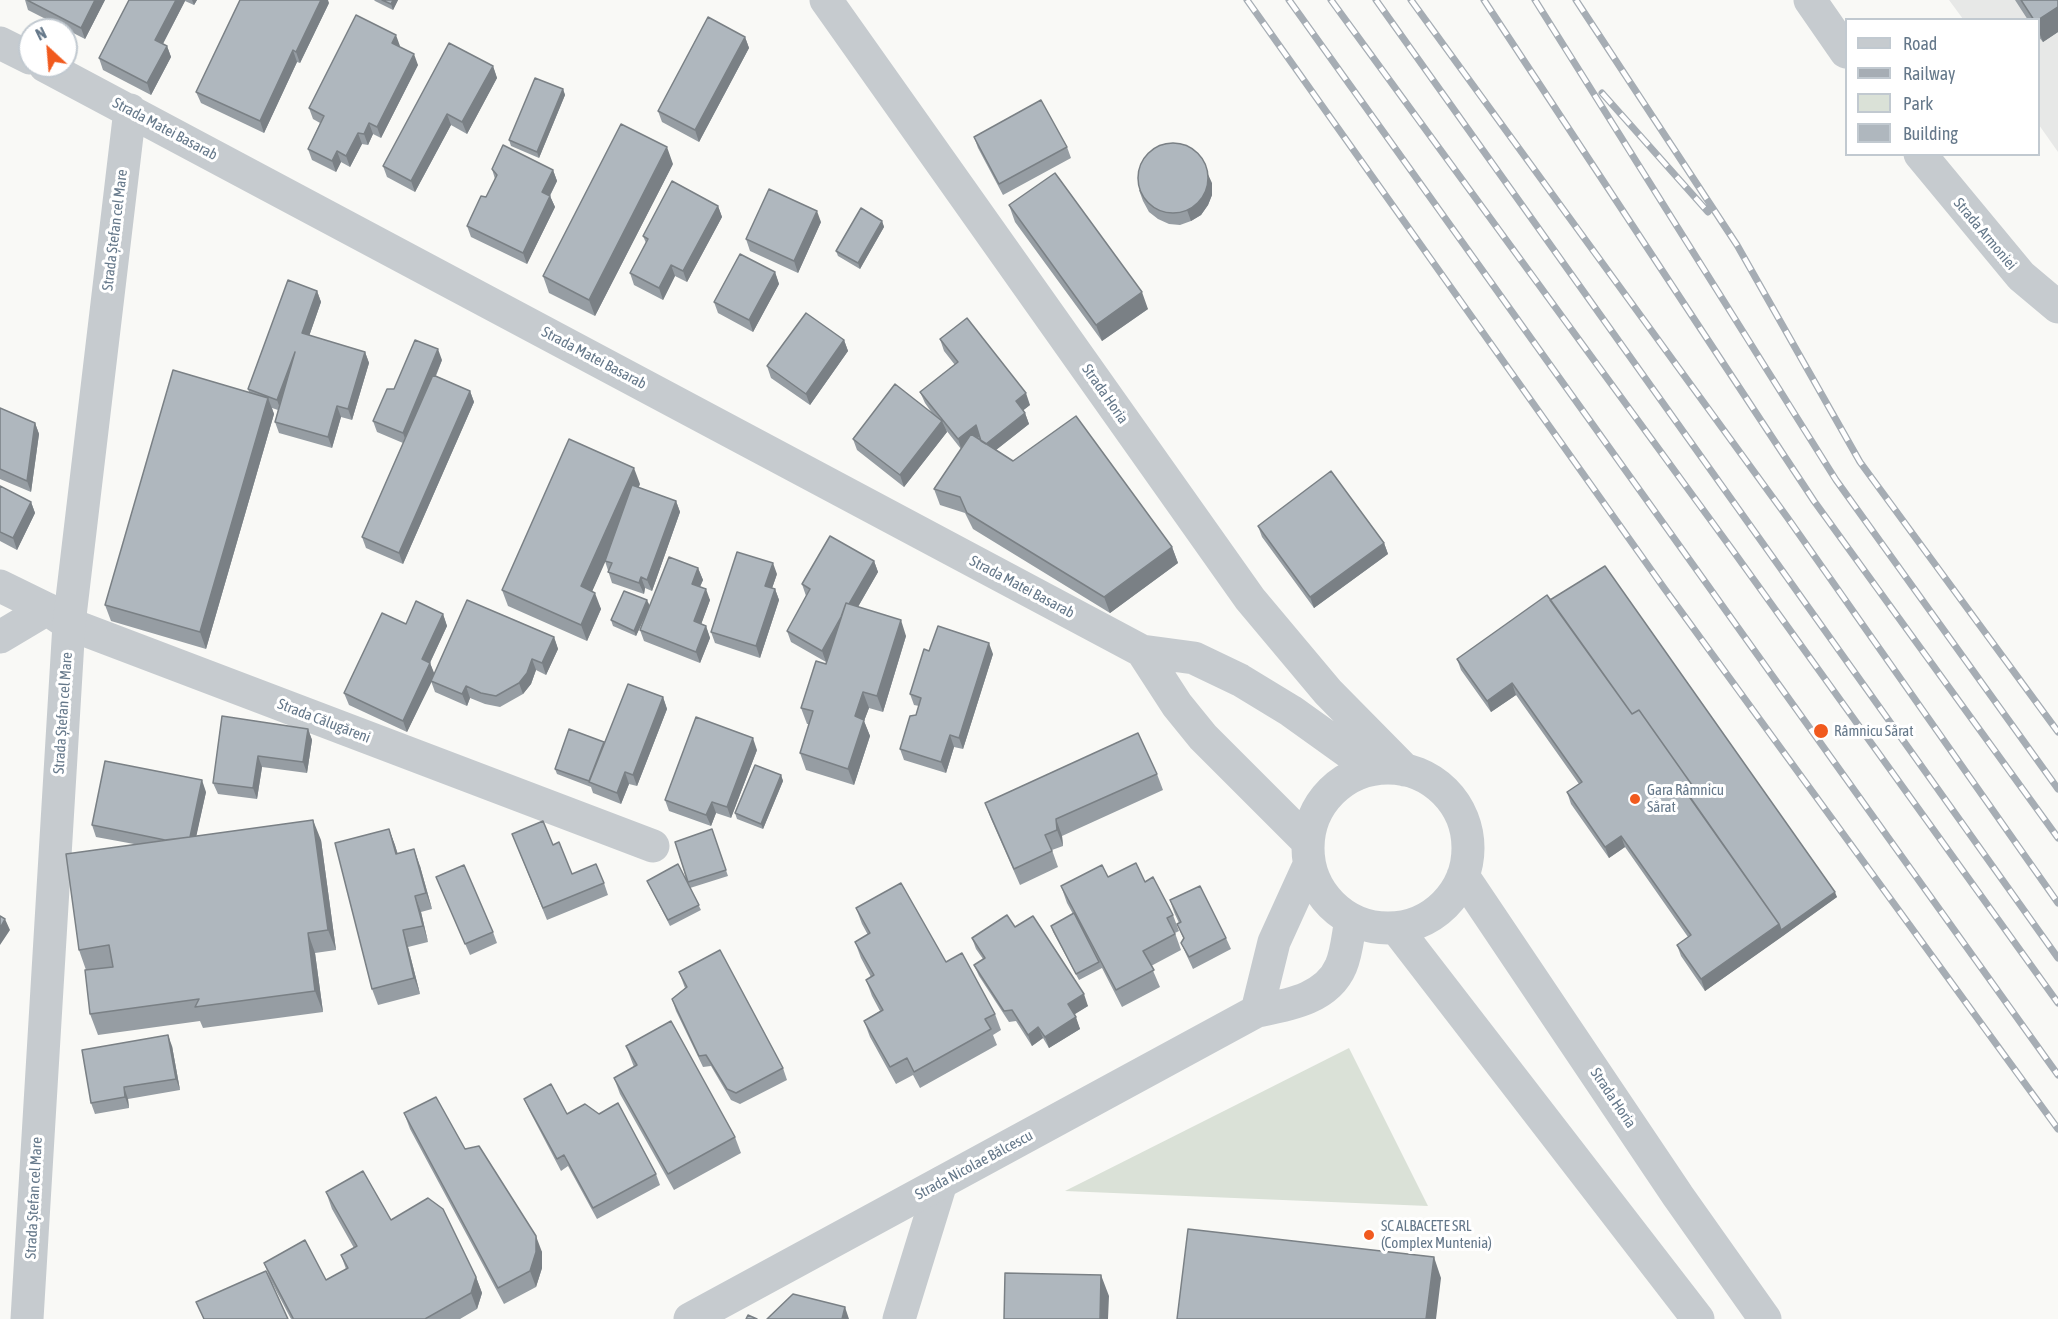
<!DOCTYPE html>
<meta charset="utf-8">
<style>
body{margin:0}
#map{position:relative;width:2058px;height:1319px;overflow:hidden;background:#f9f9f6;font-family:"Asap Condensed",sans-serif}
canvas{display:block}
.legend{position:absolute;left:1845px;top:18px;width:195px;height:138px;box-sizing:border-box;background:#fff;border:2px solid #c1c9d0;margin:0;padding:8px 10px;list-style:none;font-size:18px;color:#65788a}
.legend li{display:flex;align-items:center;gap:12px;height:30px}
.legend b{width:30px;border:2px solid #c1c9d0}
.north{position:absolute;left:18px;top:18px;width:60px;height:60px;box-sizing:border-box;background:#fff;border:2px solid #c1c9d0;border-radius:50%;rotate:334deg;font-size:16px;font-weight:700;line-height:24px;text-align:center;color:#65788a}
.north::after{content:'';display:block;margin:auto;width:21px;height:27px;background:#f15a1e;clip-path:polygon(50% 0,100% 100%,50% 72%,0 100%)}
</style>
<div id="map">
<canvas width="2058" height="1319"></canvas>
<ul class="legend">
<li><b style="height:8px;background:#c6cbcf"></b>Road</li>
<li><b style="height:8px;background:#a6adb4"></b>Railway</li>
<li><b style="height:16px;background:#dae1d7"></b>Park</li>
<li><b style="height:16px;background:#afb7be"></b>Building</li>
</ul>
<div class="north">N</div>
</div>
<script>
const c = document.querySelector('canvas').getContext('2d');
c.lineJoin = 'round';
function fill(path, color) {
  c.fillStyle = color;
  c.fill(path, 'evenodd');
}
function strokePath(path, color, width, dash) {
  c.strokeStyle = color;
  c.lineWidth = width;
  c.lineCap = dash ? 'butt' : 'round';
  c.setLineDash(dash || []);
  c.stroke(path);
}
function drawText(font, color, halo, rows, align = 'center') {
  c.font = font + ' "Asap Condensed",sans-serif';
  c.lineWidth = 6;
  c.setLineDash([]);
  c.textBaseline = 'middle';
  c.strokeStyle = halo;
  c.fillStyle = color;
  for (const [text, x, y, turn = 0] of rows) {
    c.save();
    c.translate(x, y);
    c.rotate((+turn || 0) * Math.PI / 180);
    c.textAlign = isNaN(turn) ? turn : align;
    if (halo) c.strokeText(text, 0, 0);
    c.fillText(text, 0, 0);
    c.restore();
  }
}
fill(new Path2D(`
 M1949 0H2058V152L2039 125 2038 20 1963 19Z`), '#e7e8e7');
fill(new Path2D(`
 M1349 1048 1428 1206 1065 1191Z`), '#dae1d7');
strokePath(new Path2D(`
 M1810 0 1846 52
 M1920 154 2021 276 2058 307
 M0 586 47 609 69 624 653 846
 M0 637 47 609
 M899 1319 941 1183`), '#c6cbcf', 33);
strokePath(new Path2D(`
 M826 0 1250 599 1328 692 1405 770
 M0 43 30 58
 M45 66 1142 651 1194 658 1240 680 1291 711 1372 769
 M1142 651 1177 705 1203 737 1308 842
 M1308 848a80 80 0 1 1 160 0a80 80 0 1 1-160 0Z
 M1463 876 1678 1196 1765 1319
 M1396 928 1698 1319
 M1257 1011 1274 942 1309 865
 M27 1319 69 624 130 110
 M690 1319 1257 1011C1288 1005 1327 999 1341 966 1347 952 1348 934 1351 920`), '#c6cbcf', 33);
const rail = new Path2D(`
 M1247 0 1664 588 2058 1129
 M1289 0 2058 1075
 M1331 0 1731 548 2058 1003
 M1376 0 2058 958
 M1411 0 1787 517 2058 903
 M1484 0 1814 501 2058 838
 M1535 0 1836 480 2058 789
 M1576 0 1737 245 1860 462 2058 732
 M1602 93 1708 212`);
strokePath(rail, '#a6adb4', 7);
strokePath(rail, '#fff', 4.5, [14]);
fill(new Path2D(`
 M25 0H105L85 39 28 10Z
 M129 0H197L194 5 185 1 163 44 167 46 171 57 151 95 103 70 99 58Z
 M374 0H398L393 10 375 1Z
 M2015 0H2058V32L2043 42 2038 36V20H2028Z
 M329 3 300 63 297 62 264 133 201 103 196 92Z
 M745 37 749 48 699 142 662 122 658 111Z
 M400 46 399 47 418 65 381 138 373 134 368 145 362 144 350 167 341 162 336 172 312 160 308 149 320 123 313 119 309 108Z
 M493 66 497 78 467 134 451 125 415 192 387 177 383 166Z
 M563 89 565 95 539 158 511 146 509 140Z
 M974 137 1067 147 1071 158 1003 195 978 148Z
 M673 164 595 316 549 293 543 276Z
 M492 169 553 170 557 181 550 196 555 207 527 264 471 237 467 226 486 197 495 179Z
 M1212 183V195L1208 205 1201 215 1191 221 1180 225 1169 224 1158 219 1149 212 1143 201 1139 190Z
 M1009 205 1148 309 1102 341 1015 222Z
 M718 206 722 217 687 282 675 276 663 300 634 285 630 273 646 243 643 236Z
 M882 221 884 227 860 269 838 256 836 251Z
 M821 222 798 273 750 251 746 239Z
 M775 272 779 284 753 332 718 313 714 302Z
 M317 291 321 302 309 336 365 352 369 363 352 420 341 417 332 448 279 433 275 422 278 410 272 408 274 414 206 649 111 621 105 605 249 392 248 389Z
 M940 339 1030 405 1023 410 1025 413 1029 424 996 450 1013 461 1172 547 1178 563 1110 613 973 529 965 513 940 505 934 489 961 449 946 430 947 432 904 487 857 450 853 439 932 413 925 403 920 392 955 365 944 351Z
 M844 340 848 351 810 405 771 378 767 366Z
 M442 360 436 376 470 391 474 402 403 564 366 548 362 537 403 443 377 432 373 421 394 389Z
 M0 408 35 423 39 434 31 492 0 479Z
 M640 484 638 488 676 501 680 512 652 591 645 588 644 594 612 583 605 561 592 591 601 609 587 641 508 606 502 590Z
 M0 486 31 502 35 513 17 550 0 541Z
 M1258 526 1384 543 1388 554 1314 608 1262 537Z
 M874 561 878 572 858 607 906 636 883 712 869 708 864 721 870 736 854 785 806 770 800 753 809 724H807L801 708 826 662 791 642 787 631 806 596 802 584Z
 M698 568 703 580 700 587 710 600 701 624 706 626 710 638 700 663 644 641 640 630 646 614 636 636 613 626 611 620 649 606Z
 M777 574 772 588 775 589 779 600 760 658 715 643 711 632Z
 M1550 600 1837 897 1705 991 1681 956 1677 945 1688 937 1625 847 1609 858 1571 804 1567 792 1579 784 1516 695 1491 712 1461 670 1457 659Z
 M443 614 447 626 430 663 434 674 554 637 558 649 546 675 536 670 531 684 523 694 500 707 485 704 470 698 467 706 435 692 431 681 407 732 349 705 344 693 406 624Z
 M929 651 993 654 963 749 954 747 946 773 904 760 900 749 916 715 919 706 914 705 910 694Z
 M663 697 667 709 637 786 629 784 621 804 593 793 591 787 557 774 555 769 604 743Z
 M222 716 308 729 312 740 307 773 262 767 257 799 218 794 213 783Z
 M757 750 731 818 716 813 711 826 669 811 665 800Z
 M1157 774 1163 790 1062 836 1063 846 1052 850 1058 867 1020 885 991 819 985 803Z
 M781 775 783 781 763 829 737 819 735 813Z
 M206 792 196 836 321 840 336 950 315 953 323 1012 203 1028 200 1021 98 1035 90 1014 86 970 79 950 134 844 96 837 92 825Z
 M389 829 398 854 420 866 432 909 421 912 428 942 408 947 420 994 378 1005 372 989Z
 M712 829 728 876 690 888 701 910 670 926 647 881 688 884 675 842Z
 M512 834 553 845 572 874 604 883 608 895 547 920Z
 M436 877 493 932 497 943 470 955Z
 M1108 877 1145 882 1173 915 1179 931 1175 933 1181 950 1151 966 1160 987 1122 1007 1102 968 1079 980 1053 932 1051 926 1073 914 1067 903 1061 886Z
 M1170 900 1226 938 1231 949 1193 969 1186 954 1181 943 1184 940 1177 924 1179 923 1174 912Z
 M856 908 946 962 995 1014 1001 1030 993 1035 997 1045 920 1088 913 1075 896 1084 870 1037 864 1021 880 1011 872 996 866 980 871 977 861 958 855 942 868 935 862 924Z
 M1015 927 1088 1006 1074 1014 1080 1029 1049 1048 1043 1038 1032 1046 1016 1021 1009 1022 979 976 974 965 983 959 976 949 972 938Z
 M679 972 783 1068 787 1080 740 1104 731 1100 711 1066 703 1067 676 1011 672 999 685 988Z
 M172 1046 180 1090 128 1099 129 1108 95 1114 91 1103Z
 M626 1046 735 1137 741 1153 674 1190 620 1094 614 1078 634 1067Z
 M524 1099 567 1114 656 1174 660 1185 597 1219 568 1166 561 1171 529 1110Z
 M404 1113 465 1149 542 1252V1268L536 1287 504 1304 410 1129Z
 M326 1192 391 1220 476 1277 482 1293 477 1309 460 1319H291L270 1279 264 1263 326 1280 346 1269 341 1255 354 1248 332 1209Z`), '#969da3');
fill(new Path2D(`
 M95 0H105L85 39 81 28Z
 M176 0H185V1L159 51 155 40Z
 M192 0H197L194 5Z
 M321 0H328L329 3 300 63 296 52Z
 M393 0H398L393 10 391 4Z
 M2058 7V32L2043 42 2038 30V20Z
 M396 35 400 46 396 55 392 43Z
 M745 37 749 48 699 142 695 130Z
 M167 46 171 57 151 95 147 83Z
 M293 50 297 62 264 133 260 121Z
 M414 54 418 65 381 138 377 127Z
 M493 66 497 78 467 134 462 122Z
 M563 89 565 95 539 158 537 152Z
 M447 114 451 125 415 192 411 181Z
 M369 123 373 134 368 145 364 134Z
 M358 133 362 144 350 167 346 156Z
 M667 147 673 164 595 316 589 300Z
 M337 151 341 162 336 172 332 161Z
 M553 170 557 181 546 203 542 192Z
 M1207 172 1212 183V195L1208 205 1201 215 1191 221 1187 210Z
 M550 196 555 207 527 264 523 253Z
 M718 206 722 217 687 282 683 271Z
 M817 211 821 222 798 273 794 261Z
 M882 221 884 227 860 269 858 263Z
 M671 265 675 276 663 300 659 288Z
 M775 272 779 284 753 332 749 320Z
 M317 291 321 302 306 345 302 333Z
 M1142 292 1148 309 1102 341 1096 325Z
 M844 340 848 351 810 405 806 394Z
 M438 349 442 360 407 444 403 433Z
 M295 352 281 411 277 400Z
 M365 352 369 363 352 420 348 409Z
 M470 391 474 402 403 564 399 553Z
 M1026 393 1030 405 1020 413 1016 401Z
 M268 398 274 414 206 649 200 632Z
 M337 406 341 417 332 448 328 437Z
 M1025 413 1029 424 987 457 983 446Z
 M942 421 947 432 904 487 900 475Z
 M35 423 39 434 31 492 27 481Z
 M976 425 980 436 962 451 958 439Z
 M634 468 640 484 587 603 581 586Z
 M676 501 680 512 652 591 647 580Z
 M31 502 35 513 17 550 13 538Z
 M1384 543 1388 554 1314 608 1310 597Z
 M1172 547 1178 563 1110 613 1104 597Z
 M874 561 878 572 826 662 822 651Z
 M773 563 777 574 769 597 765 586Z
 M698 568 703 580 696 595 692 584Z
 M641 577 645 588 644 594 639 583Z
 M706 589 710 600 698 633 694 621Z
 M775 589 779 600 760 658 756 646Z
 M595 593 601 609 587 641 581 625Z
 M647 600 650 606 636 636 634 631Z
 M443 614 447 626 426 671 422 659Z
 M901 620 906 636 883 712 877 696Z
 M706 626 710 638 700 663 696 652Z
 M554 637 558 649 546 675 542 663Z
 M989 643 993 654 963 749 959 738Z
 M532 659 536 670 531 684 523 694 519 683Z
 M430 663 435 675 407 732 403 721Z
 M1512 683 1516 695 1491 712 1487 701Z
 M466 686 470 698 467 706 462 694Z
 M863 692 869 708 864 721 870 736 854 785 848 769 855 716Z
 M663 697 667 709 637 786 633 775Z
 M308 729 312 740 307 773 303 762Z
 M950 735 954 747 946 773 941 762Z
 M753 738 757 750 731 818 727 807Z
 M258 756 262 767 257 799 253 788Z
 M625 772 629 784 621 804 617 793Z
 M781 775 783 781 763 829 761 824Z
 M202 780 206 792 192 856 188 845Z
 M1692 785 1696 796 1690 801 1685 790Z
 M712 802 716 813 711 826 706 815Z
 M1056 819 1062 836 1063 846 1057 830Z
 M313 820 321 840 336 950 328 930Z
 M389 829 395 845 402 870 396 854Z
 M1621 836 1625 847 1609 858 1605 847Z
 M414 849 420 866 432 909 426 893Z
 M1835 892 1837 897 1783 936 1781 930Z
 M415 896 421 912 428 942 423 926Z
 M5 919 10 930 0 945V928Z
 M1779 924 1783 936 1705 991 1701 979Z
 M403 930 408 947 420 994 414 978Z
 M308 933 315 953 323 1012 315 991Z
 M1084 994 1088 1006 1072 1016 1068 1004Z
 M1076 1017 1080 1029 1049 1048 1045 1037Z
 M1038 1027 1043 1038 1032 1046 1028 1035Z
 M168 1035 172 1046 180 1090 176 1079Z
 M124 1087 128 1099 129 1108 125 1097Z
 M536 1236 542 1252V1268L536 1287 530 1271Z
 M1434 1257 1441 1278 1436 1319H1426Z
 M1101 1275 1109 1296 1108 1319H1100Z
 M476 1277 482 1293 477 1309 471 1293Z
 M845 1307 849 1319H842Z`), '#7a8085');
const building = new Path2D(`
 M27 0H95L81 28Z
 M129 0H176L155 40 167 46 147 83 99 58Z
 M240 0H321L296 52 293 50 260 121 196 92Z
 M382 0H393L391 4Z
 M2021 0H2058V7L2038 20H2034Z
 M356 15 396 35 392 43 414 54 377 127 369 123 364 134 358 133 346 156 337 151 332 161 308 149 324 116 309 108Z
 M708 17 745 37 695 130 658 111Z
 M449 43 493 66 462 122 447 114 411 181 383 166Z
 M535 78 563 89 537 152 509 140Z
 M1041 100 1067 147 999 184 974 137Z
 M621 124 667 147 589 300 543 276Z
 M1138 178a35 35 0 1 1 70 0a35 35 0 1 1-70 0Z
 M503 145 553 170 542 192 550 196 523 253 467 226 481 196 486 197 497 175 492 169Z
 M1055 173 1142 292 1096 325 1009 205Z
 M672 181 718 206 683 271 671 265 659 288 630 273 648 239 643 236Z
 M769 189 817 211 794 261 746 239Z
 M861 208 882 221 858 263 836 251Z
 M740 254 775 272 749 320 714 302Z
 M288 280 317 291 302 333 365 352 348 409 337 406 328 437 275 422 295 352 277 400 248 389Z
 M806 313 844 340 806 394 767 366Z
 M967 318 1026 393 1016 401 1025 413 986 444 981 441 976 425 958 439 920 392 958 362 940 339Z
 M415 340 438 349 403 433 373 421 387 389H394Z
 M173 370 268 398 200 632 105 605Z
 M433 375 470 391 399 553 362 537Z
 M895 384 942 421 900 475 853 439Z
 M0 408 35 423 27 481 0 469Z
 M1076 416 1172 547 1104 597 967 513 960 497 934 489 971 434 1013 461Z
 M569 439 634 468 581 586 595 593 581 625 502 590Z
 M1331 471 1384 543 1310 597 1258 526Z
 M632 485 676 501 647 580 641 577 639 583 608 572 612 563 605 561Z
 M0 486 31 502 13 538 0 532Z
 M830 536 874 561 849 604 846 603 841 617 822 651 787 631 810 589 802 584Z
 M737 552 773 563 765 586 775 589 756 646 711 632Z
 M669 557 698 568 692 584 706 589 694 621 706 626 696 652 640 630Z
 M1605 566 1835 892 1781 930 1779 924 1688 795 1694 791 1692 785 1639 710 1632 714 1550 600Z
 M624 591 647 600 634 631 611 620Z
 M1547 595 1632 714 1639 710 1692 785 1685 790 1779 924 1701 979 1677 945 1691 935 1621 836 1605 847 1567 792 1582 782 1512 683 1487 701 1457 659Z
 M467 600 554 637 542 663 532 659 527 673 519 683 496 696 481 693 466 686 462 694 431 681Z
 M416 601 443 614 422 659 430 663 403 721 344 693 382 613 406 624Z
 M846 603 901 620 877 696 863 692 855 716 864 720 848 769 800 753 813 711 801 708 816 661 826 664Z
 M938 626 989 643 959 738 950 735 941 762 900 749 910 716 916 715 921 698 910 694 924 649 929 651Z
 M628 684 663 697 633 775 625 772 617 793 589 782Z
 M222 716 308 729 303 762 258 756 253 788 213 783Z
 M696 717 753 738 727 807 712 802 706 815 665 800Z
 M569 729 604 742 589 781 555 769Z
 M1138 733 1157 774 1056 819 1057 830 1045 835 1052 851 1014 869 985 803Z
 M105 761 202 780 190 837 165 840 92 825Z
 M755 765 781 775 761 824 735 813Z
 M313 820 328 930 308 933 315 991 195 1007 199 999 90 1014 85 970 113 967 109 945 79 950 66 854Z
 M543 821 553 845 559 842 572 874 596 864 604 883 543 908 512 834Z
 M389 829 396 854 414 849 426 893 415 896 423 926 403 930 414 978 372 989 335 843Z
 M712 829 726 870 688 882 675 842Z
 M1136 863 1145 882 1153 877 1173 915 1167 918 1175 934 1143 951 1154 970 1116 990 1061 886 1102 865 1108 877Z
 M678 864 699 905 668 920 647 881Z
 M464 865 493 932 465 944 436 877Z
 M901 883 946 962 962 953 995 1014 985 1019 991 1029 914 1072 907 1058 890 1067 864 1021 883 1010 866 980 874 975 855 942 870 933 856 908Z
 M1200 886 1226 938 1189 957 1181 943 1184 938 1177 924 1181 922 1170 900Z
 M1074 913 1099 962 1076 974 1051 926Z
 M1007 915 1015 927 1033 916 1084 994 1068 1004 1076 1017 1045 1037 1038 1027 1028 1035 1012 1010 1004 1011 974 965 985 958 972 938Z
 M0 916 5 919 0 928Z
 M720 950 783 1068 736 1093 727 1089 706 1055 699 1056 672 999 687 987 679 972Z
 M671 1021 735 1137 668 1174 614 1078 637 1065 626 1046Z
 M168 1035 176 1079 124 1087 125 1097 91 1103 82 1050Z
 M551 1084 567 1114 585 1104 599 1114 618 1103 656 1174 593 1208 564 1155 557 1159 524 1099Z
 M436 1097 465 1149 479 1146 536 1236V1252L530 1271 498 1288 404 1113Z
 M363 1171 391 1220 428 1198 443 1209 476 1277 471 1293 425 1319H293V1318L264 1263 305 1240 326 1280 348 1268 341 1255 357 1246 326 1192Z
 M1188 1229 1434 1257 1426 1319H1177Z
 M266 1271 288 1319H204L196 1302Z
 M1005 1273 1101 1275 1100 1319H1004Z
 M793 1294 845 1307 842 1319H767Z
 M748 1315 757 1319H746Z`);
fill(building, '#afb7be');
strokePath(building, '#7a8085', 1.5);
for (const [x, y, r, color] of [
 [1821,731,8,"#f15a1e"],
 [1635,799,6,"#f15a1e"],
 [1369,1235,6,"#f15a1e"]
]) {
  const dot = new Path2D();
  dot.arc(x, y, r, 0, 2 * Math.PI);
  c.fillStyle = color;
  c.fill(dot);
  strokePath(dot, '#fff', 2);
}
drawText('15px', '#65788a', '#fff', [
 ["Strada Matei Basarab",165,129,28],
 ["Strada Ștefan cel Mare",115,230,-83],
 ["Strada Armoniei",1985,234,50],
 ["Strada Matei Basarab",594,358,28],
 ["Strada Horia",1105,394,55],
 ["Strada Matei Basarab",1022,587,28],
 ["Strada Ștefan cel Mare",63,713,-86],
 ["Strada Călugăreni",324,721,21],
 ["Strada Horia",1613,1098,56],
 ["Strada Nicolae Bălcescu",974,1165,-28],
 ["Strada Ștefan cel Mare",34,1198,-87]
]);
drawText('15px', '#65788a', '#fff', [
 ["Râmnicu Sărat",1834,731],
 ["Gara Râmnicu",1647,790],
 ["Sărat",1647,807],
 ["SC ALBACETE SRL",1381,1226],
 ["(Complex Muntenia)",1381,1243]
], 'left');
</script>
